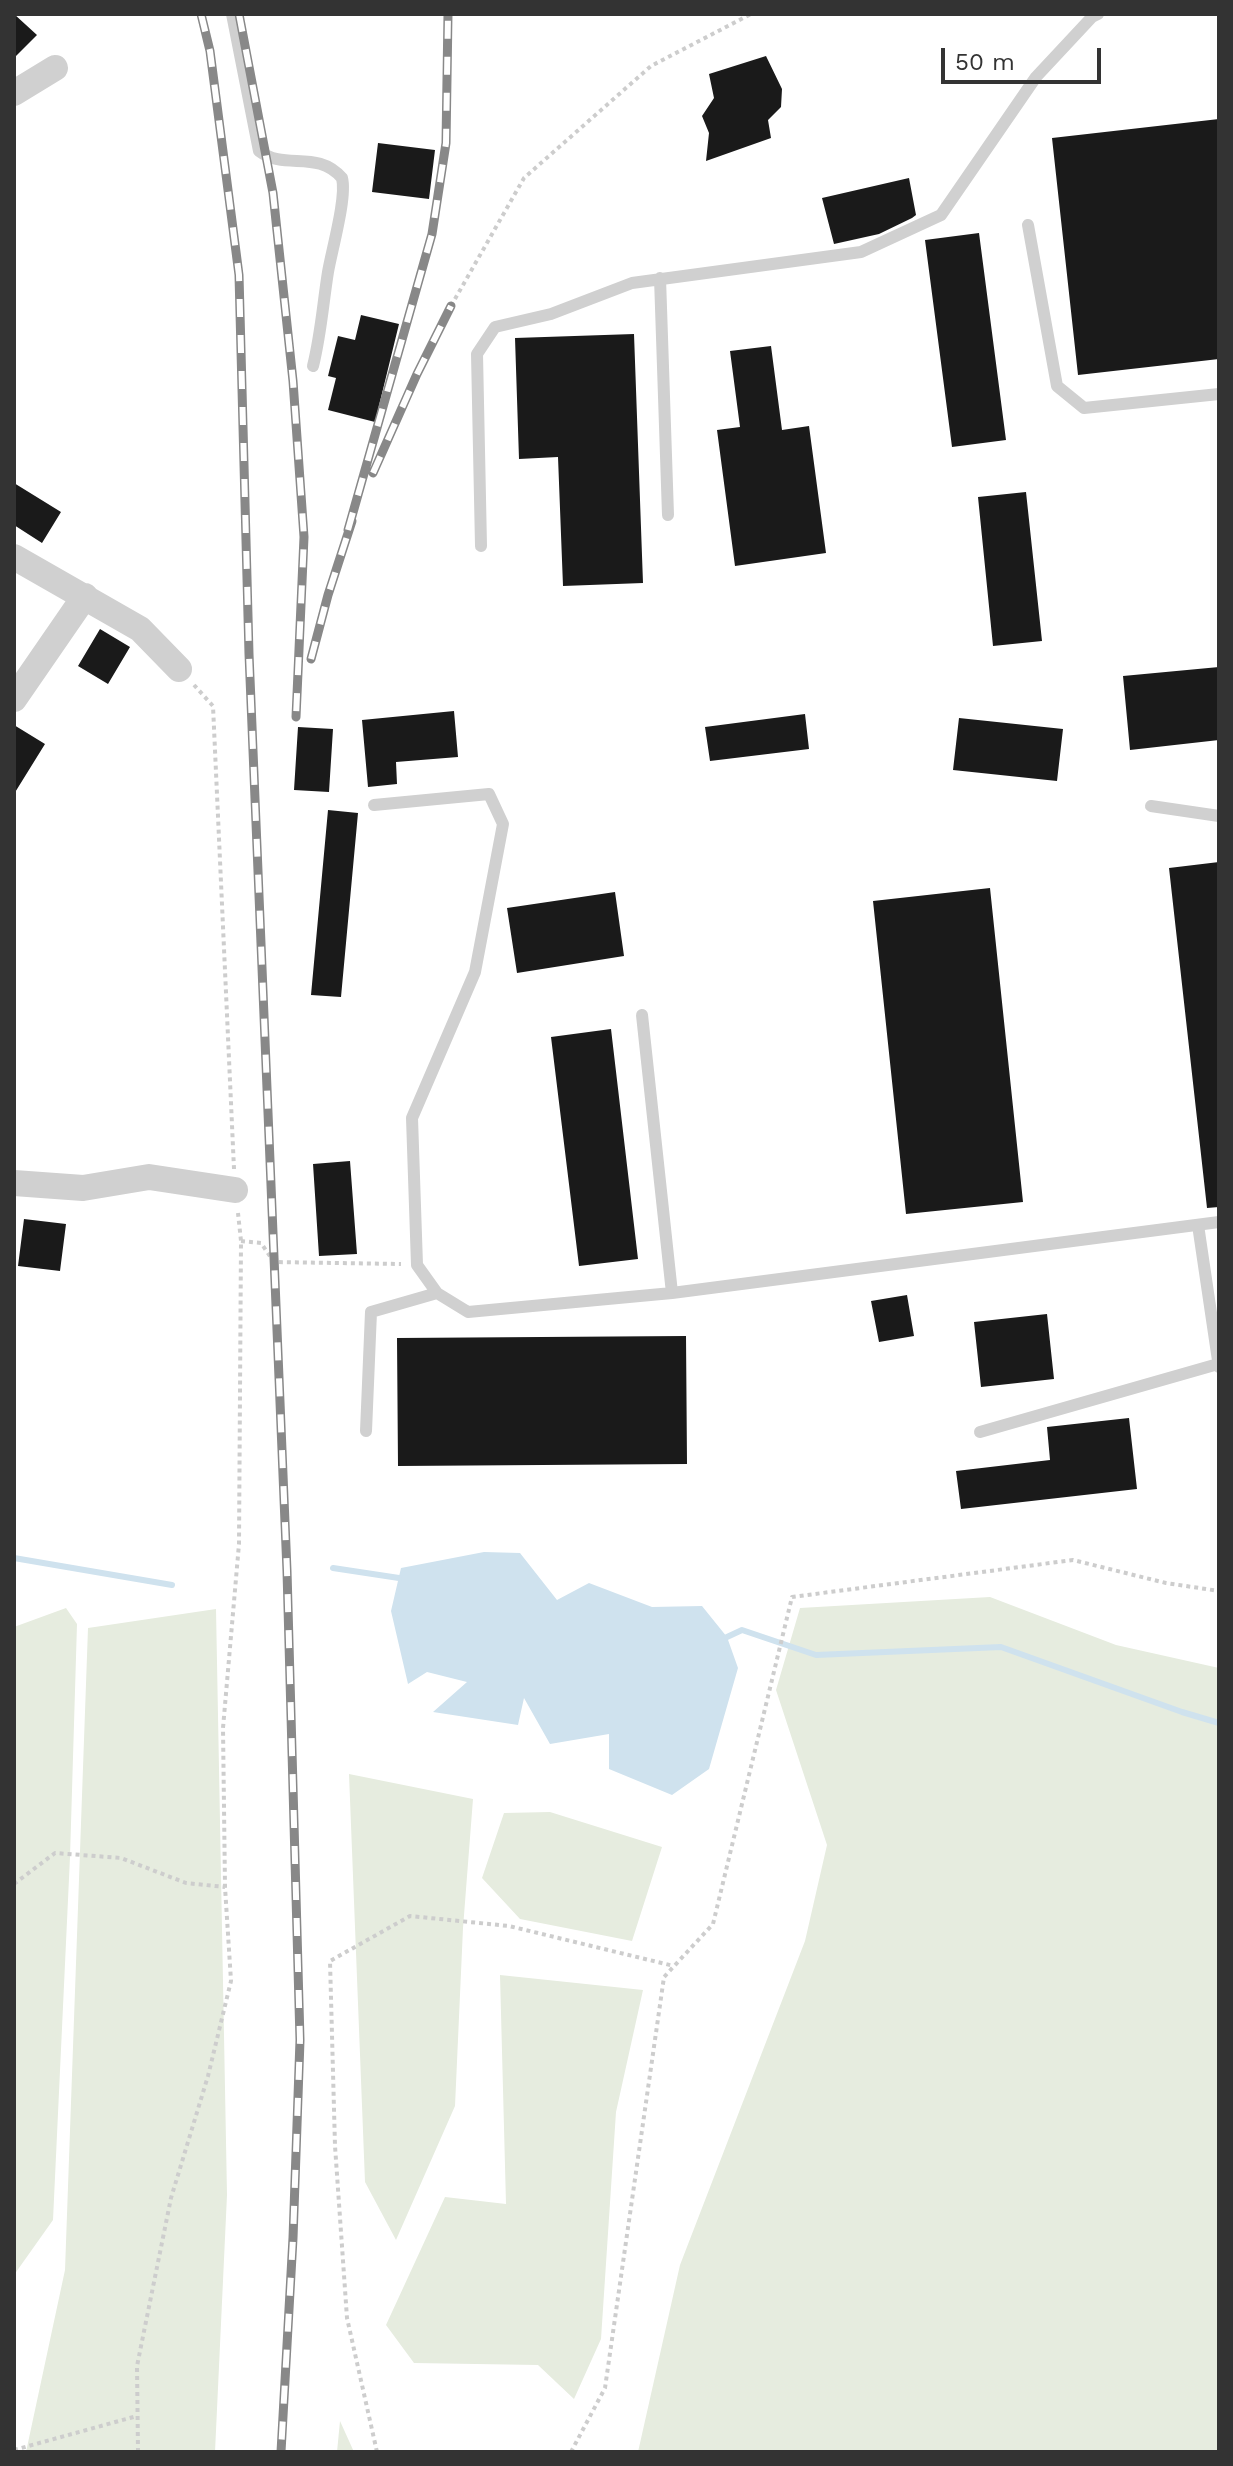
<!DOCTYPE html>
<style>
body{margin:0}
#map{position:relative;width:1233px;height:2466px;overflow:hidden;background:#fff;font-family:"Work Sans",sans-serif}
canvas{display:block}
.frame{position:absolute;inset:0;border:16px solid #333;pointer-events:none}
.scale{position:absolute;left:941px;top:48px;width:160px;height:36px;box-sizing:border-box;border:4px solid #333;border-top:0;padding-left:10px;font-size:24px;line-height:28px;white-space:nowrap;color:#333;-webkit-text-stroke:6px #fff;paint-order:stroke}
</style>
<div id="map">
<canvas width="1233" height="2466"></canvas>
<div class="frame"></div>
<div class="scale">50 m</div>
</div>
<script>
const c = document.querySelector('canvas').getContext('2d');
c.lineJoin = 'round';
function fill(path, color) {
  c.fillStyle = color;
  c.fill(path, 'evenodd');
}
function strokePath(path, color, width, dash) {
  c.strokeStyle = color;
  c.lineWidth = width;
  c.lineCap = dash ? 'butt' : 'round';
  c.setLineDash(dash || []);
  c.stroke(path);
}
fill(new Path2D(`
 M990 1597 1116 1645 1219 1668V2452H638L680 2265 805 1941 827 1845 776 1690 800 1608Z
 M66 1608 77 1624 70 1857 53 2220 14 2275V1627Z
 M216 1609 227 2195 215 2452H26L65 2270 88 1628Z
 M349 1774 473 1799 463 1928 455 2106 396 2240 365 2182Z
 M550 1812 662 1847 632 1941 520 1919 482 1878 504 1813Z
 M500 1975 643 1990 616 2112 601 2339 574 2399 538 2365 414 2363 386 2325 445 2197 506 2204Z
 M340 2421 354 2452H337Z`), '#e6ecdf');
fill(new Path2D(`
 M484 1552 520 1553 557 1600 589 1583 652 1607 702 1606 727 1637 738 1668 709 1769 672 1795 609 1769V1734L550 1744 524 1698 518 1725 433 1712 467 1682 427 1672 408 1684 391 1611 401 1568Z`), '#cfe2ee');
strokePath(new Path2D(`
 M14 1558 172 1585
 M333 1568 399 1578
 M727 1637 742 1630 816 1655 1001 1647 1182 1712 1219 1723`), '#cfe2ee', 6);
fill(new Path2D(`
 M14 14 37 35 14 58Z
 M766 56 782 89 781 107 768 120 771 138 706 161 709 133 702 116 714 98 709 74Z
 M1219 119V359L1078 375 1052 138Z
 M378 143 435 150 429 199 372 192Z
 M909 178 916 215 912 218 879 234 834 244 822 198Z
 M979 233 1006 440 952 447 925 240Z
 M361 315 399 324 375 422 328 410 336 378 328 376 338 336 355 340Z
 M634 334 643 583 563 586 558 457 519 459 515 338Z
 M771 346 782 430 809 426 826 553 735 566 717 430 740 427 730 351Z
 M14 483 61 512 42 543 14 525Z
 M1026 492 1042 641 993 646 978 497Z
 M100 629 130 647 108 684 78 666Z
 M1219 667V740L1130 750 1123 676Z
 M454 711 458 757 396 762 397 784 368 787 362 720Z
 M805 714 809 749 710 761 705 727Z
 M959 718 1063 729 1057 781 953 770Z
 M14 725 45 744 14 794Z
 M298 727 333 729 329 792 294 790Z
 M328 810 358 813 341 997 311 995Z
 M1219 862V1207L1207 1208 1169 868Z
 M990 888 1023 1202 906 1214 873 901Z
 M615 892 624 956 517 973 507 908Z
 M611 1029 638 1259 579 1266 551 1037Z
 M350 1161 357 1254 319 1256 313 1164Z
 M24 1219 66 1224 60 1271 18 1266Z
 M907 1295 914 1336 879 1342 871 1301Z
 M1047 1314 1054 1379 981 1387 974 1322Z
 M686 1336 687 1464 398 1466 397 1338Z
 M1129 1418 1137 1489 961 1509 956 1471 1050 1460 1047 1427Z`), '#1a1a1a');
strokePath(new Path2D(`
 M451 306 524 178 651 66 751 14
 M194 685 213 706 234 1169
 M241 1241 261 1243 274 1262 401 1264
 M14 1884 55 1853 121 1858 186 1883 225 1887
 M14 2450 137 2416
 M138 2452 137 2366 171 2198 208 2076 231 1981 225 1887 223 1728 239 1544 241 1241 238 1213
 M377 2452 347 2318 335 2146 330 1961 410 1916 509 1926 674 1966
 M571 2452 605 2388 664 1977 713 1924 792 1597 1073 1560 1166 1583 1219 1591`), '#cdcdcd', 4, [4, 4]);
strokePath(new Path2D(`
 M232 14 259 151C285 171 317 149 342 178 347 197 332 249 328 272 323 303 321 334 313 366
 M1028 225 1057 386 1084 408 1219 394
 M660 278 668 515
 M481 546 477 354 495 327 551 314 632 283 861 252 941 215 1036 77 1092 17 1098 14
 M374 805 489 794 503 824 475 972 412 1118 417 1265 437 1293 468 1312 672 1293 1219 1222
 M1151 806 1219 816
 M642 1015 672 1293
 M1198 1225 1219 1367
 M366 1431 371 1312 437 1293
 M980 1432 1218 1364`), '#d0d0d0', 12);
strokePath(new Path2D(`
 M14 93 55 68
 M14 557 140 629 179 669
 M14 699 85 596
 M14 1183 83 1188 149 1177 235 1190`), '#d0d0d0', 26);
const rail = new Path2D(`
 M201 14 210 51 239 275 249 654 287 1571 300 2040 293 2238 281 2452
 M239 14 273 193 293 381 304 537 296 717
 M373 473 417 374 451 306
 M348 530 432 234 446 143 448 14
 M311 659 328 595 352 521`);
strokePath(rail, '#888', 9);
strokePath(rail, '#fff', 6, [18]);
</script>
